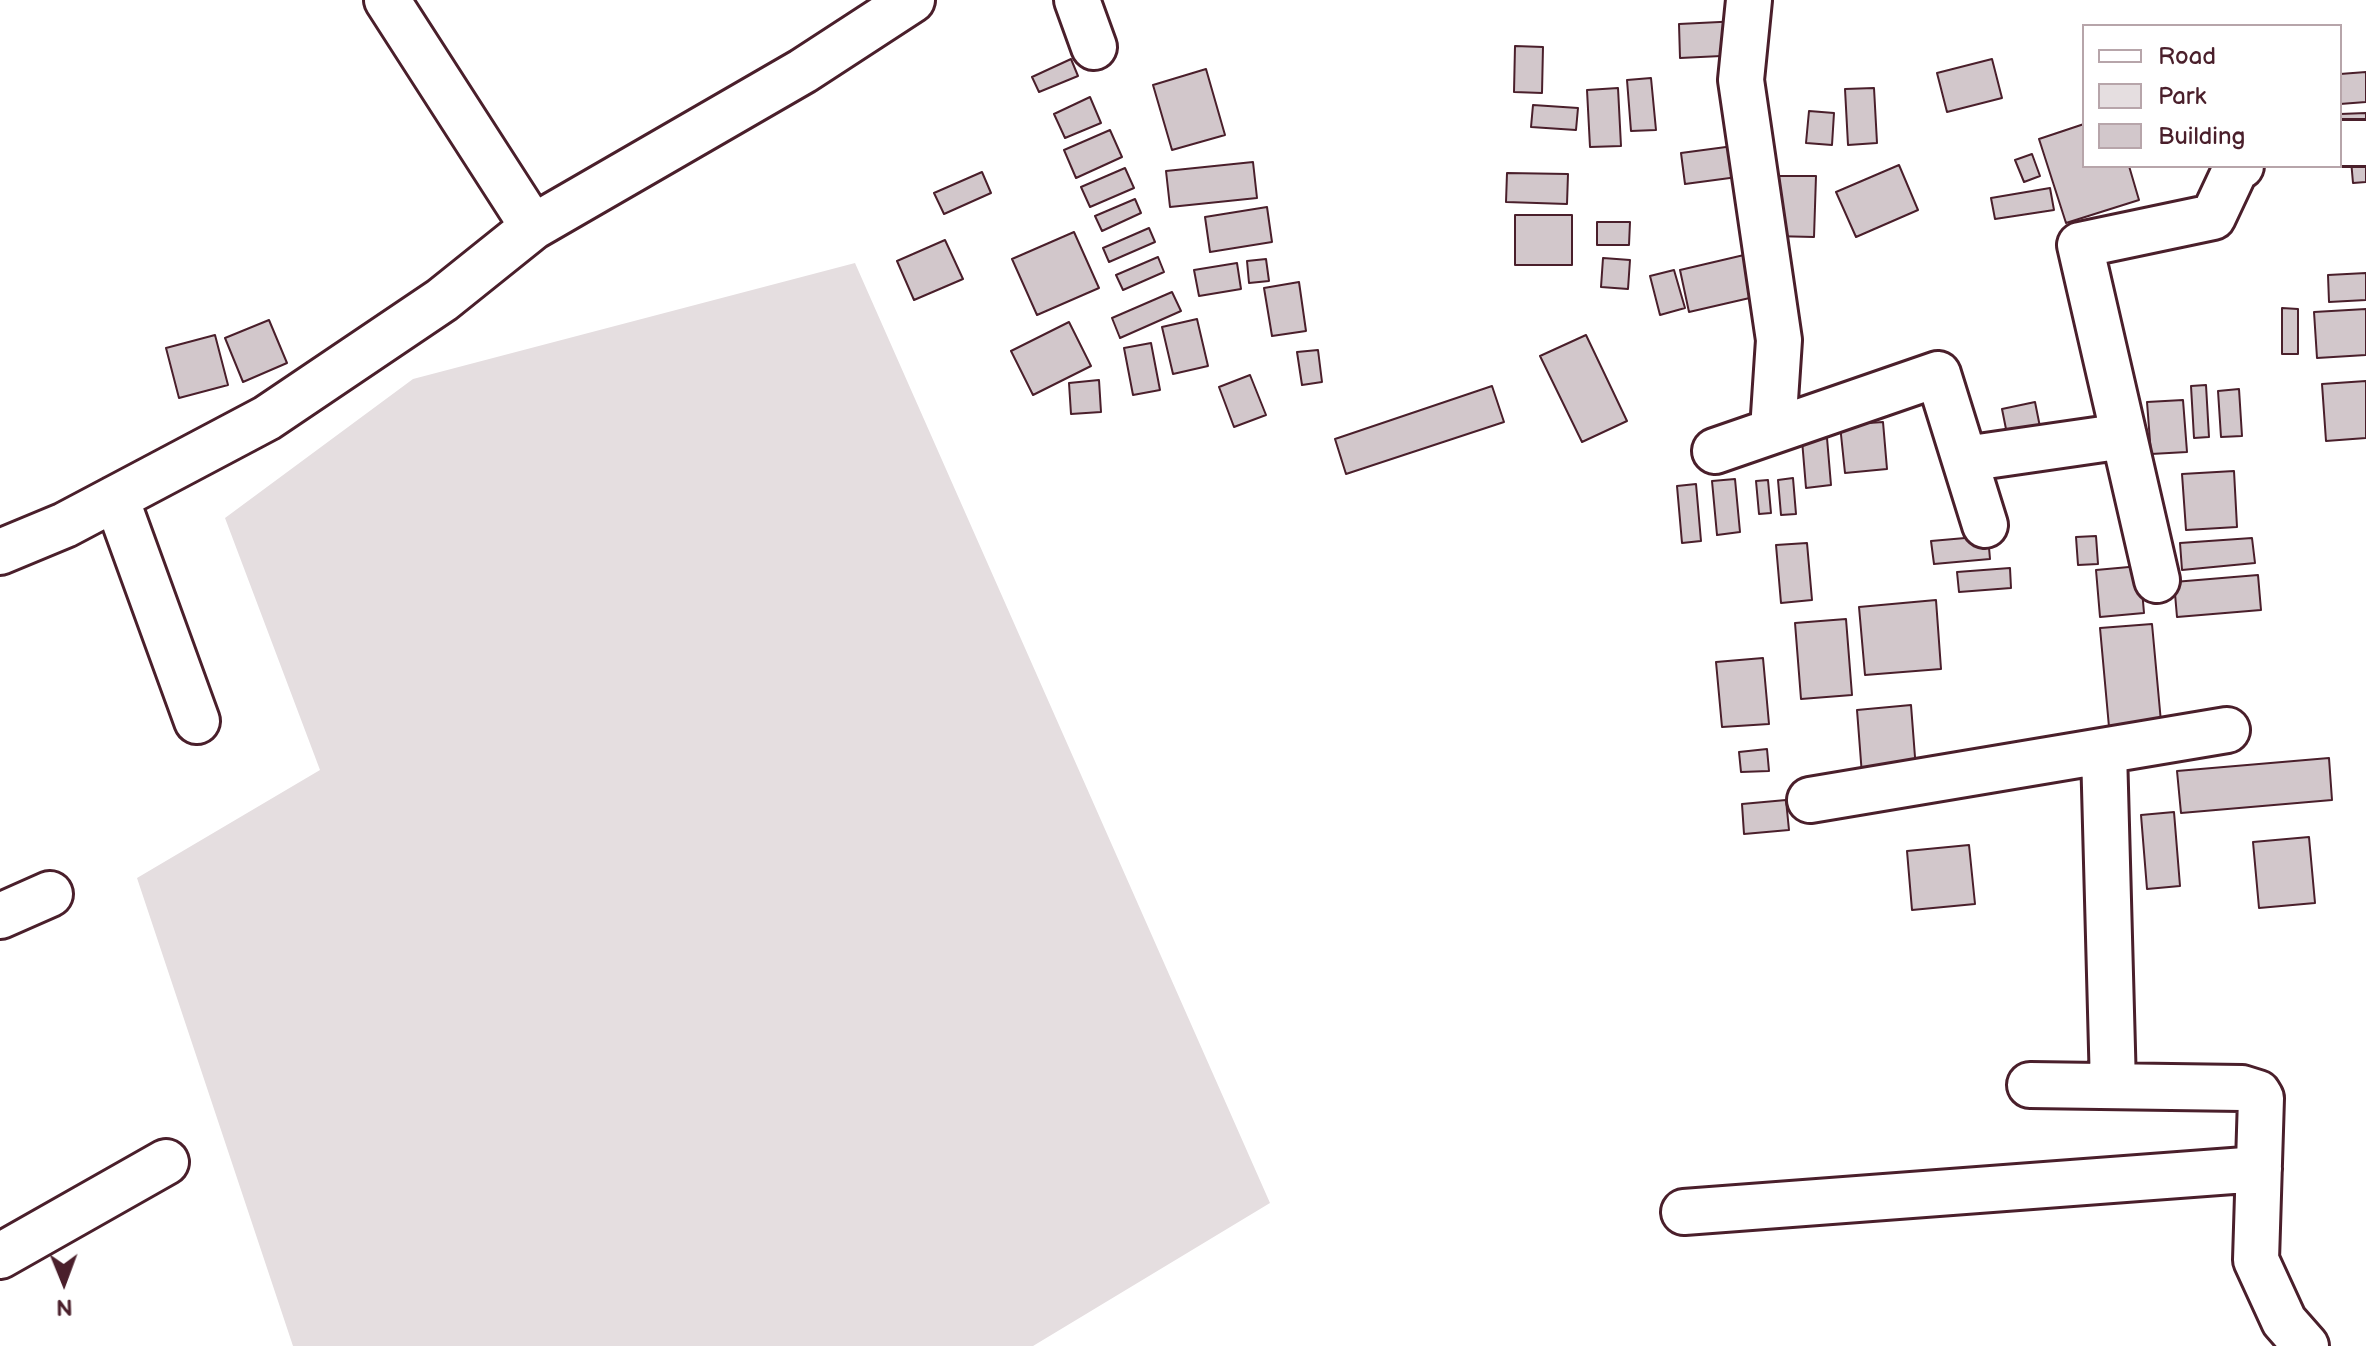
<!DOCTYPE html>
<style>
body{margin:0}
#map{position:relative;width:2366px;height:1346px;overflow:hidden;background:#fff;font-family:"Balsamiq Sans",sans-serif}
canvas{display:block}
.legend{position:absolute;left:2082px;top:24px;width:260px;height:144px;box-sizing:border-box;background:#fff;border:2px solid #b7a5aa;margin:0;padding:10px 14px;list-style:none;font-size:24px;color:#4a1f2b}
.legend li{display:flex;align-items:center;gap:16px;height:40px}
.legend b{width:40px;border:2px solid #b7a5aa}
.north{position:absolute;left:24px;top:1242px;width:80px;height:80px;-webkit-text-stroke:6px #fff;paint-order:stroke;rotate:179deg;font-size:22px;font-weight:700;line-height:32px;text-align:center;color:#4a1f2b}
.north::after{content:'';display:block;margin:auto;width:28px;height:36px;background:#4a1f2b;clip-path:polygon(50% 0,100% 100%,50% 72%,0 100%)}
</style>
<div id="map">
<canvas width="2366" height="1346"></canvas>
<ul class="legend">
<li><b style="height:10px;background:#fff"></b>Road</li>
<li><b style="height:22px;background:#e5dee0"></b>Park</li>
<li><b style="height:22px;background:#d2c7cb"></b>Building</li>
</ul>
<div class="north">N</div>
</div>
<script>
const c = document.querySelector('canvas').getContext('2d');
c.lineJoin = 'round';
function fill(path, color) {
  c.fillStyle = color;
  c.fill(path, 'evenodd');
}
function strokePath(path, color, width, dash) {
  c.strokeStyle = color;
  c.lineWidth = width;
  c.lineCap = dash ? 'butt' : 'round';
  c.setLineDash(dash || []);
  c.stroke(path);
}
fill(new Path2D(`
 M855 263 1270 1203 1033 1346H293L137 878 320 770 225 518 413 379Z`), '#e5dee0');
const building = new Path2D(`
 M1740 21 1742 55 1680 58 1679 24Z
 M1515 46 1543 47 1542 93 1514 92Z
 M1071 59 1078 76 1039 92 1032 77Z
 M1992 59 2002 98 1947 112 1937 73Z
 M1206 69 1225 135 1172 150 1153 85Z
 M2366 72V102L2340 104V74Z
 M1651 78 1656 130 1631 131 1627 80Z
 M1618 88 1621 146 1590 147 1587 90Z
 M1874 88 1877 143 1848 145 1845 89Z
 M1090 97 1101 123 1065 138 1054 114Z
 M1533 105 1578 108 1576 130 1531 127Z
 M1809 111 1834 113 1832 145 1806 143Z
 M2366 113V131L2340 132V114Z
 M2084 124V166H2129L2139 200 2066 223 2039 139Z
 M1110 130 1122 157 1076 178 1064 150Z
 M1741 145 1745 176 1685 184 1681 153Z
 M2032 154 2040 176 2024 182 2015 160Z
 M2351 160H2366V182L2353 183Z
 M1253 162 1257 198 1170 207 1166 171Z
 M1899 165 1918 210 1856 237 1836 192Z
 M1125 168 1134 188 1090 207 1081 187Z
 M982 172 991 193 944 214 934 193Z
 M1507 173 1568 174 1567 204 1506 202Z
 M1774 176H1816L1814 237 1772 236Z
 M2050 188 2054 210 1995 219 1991 198Z
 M1135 199 1141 213 1102 231 1095 216Z
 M1267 207 1272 242 1210 252 1205 217Z
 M1515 215H1572V265H1515Z
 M1597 222H1630L1629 245H1597Z
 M1149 228 1155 242 1109 262 1103 248Z
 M1074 232 1099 288 1037 315 1012 259Z
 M945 240 963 279 914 300 897 261Z
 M1744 255 1754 297 1689 312 1680 270Z
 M1158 257 1164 272 1123 290 1116 275Z
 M1603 258 1630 260 1628 289 1601 287Z
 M1266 259 1269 281 1249 283 1247 261Z
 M1237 263 1241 289 1199 296 1194 270Z
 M1674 270 1685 308 1660 315 1650 276Z
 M2366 273V300L2329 302 2328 275Z
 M1299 282 1306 331 1272 336 1264 288Z
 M1172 292 1181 311 1120 338 1112 318Z
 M2282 308 2298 309V354H2282Z
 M2366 309V355L2317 358 2314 312Z
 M1197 319 1208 366 1173 374 1162 327Z
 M269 320 287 363 243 382 225 338Z
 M1069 322 1091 366 1033 395 1011 351Z
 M215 335 228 385 179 398 166 348Z
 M1586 335 1627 421 1582 442 1540 356Z
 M1151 343 1160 390 1133 395 1124 348Z
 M1318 350 1322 382 1302 385 1297 352Z
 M1250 375 1266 415 1234 427 1219 387Z
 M1099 380 1101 412 1071 414 1069 383Z
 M2366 381V438L2326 441 2322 384Z
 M2206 385 2209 437 2194 438 2191 386Z
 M1492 386 1504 422 1346 474 1335 439Z
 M2239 389 2242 436 2221 437 2218 391Z
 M2183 400 2187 452 2151 454 2147 402Z
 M2035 402 2043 442 2010 449 2002 409Z
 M1883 422 1887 469 1845 473 1840 425Z
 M1827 438 1831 485 1806 488 1802 440Z
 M2234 471 2237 527 2186 530 2182 474Z
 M1793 478 1796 514 1781 515 1778 480Z
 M1735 479 1740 532 1717 535 1712 481Z
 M1768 480 1771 513 1759 514 1756 481Z
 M1696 484 1701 541 1682 543 1677 486Z
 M1988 536 1990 559 1934 564 1931 541Z
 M2096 536 2098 564 2078 565 2076 537Z
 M2252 538 2255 563 2182 570 2180 543Z
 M1807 543 1812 600 1781 603 1776 545Z
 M2140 566 2144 613 2100 617 2096 570Z
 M2010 568 2011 588 1959 592 1957 572Z
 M2258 575 2261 610 2177 617 2174 582Z
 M1936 600 1941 669 1865 675 1859 607Z
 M1846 619 1852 695 1801 699 1795 623Z
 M2152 624 2161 722 2109 727 2100 628Z
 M1763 658 1769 724 1722 727 1716 662Z
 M1911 705 1916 770 1862 775 1857 710Z
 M1767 749 1769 771 1741 772 1739 752Z
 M2329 758 2332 800 2181 813 2177 771Z
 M1786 800 1789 830 1744 834 1742 804Z
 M2174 812 2180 886 2147 889 2141 815Z
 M2309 837 2315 903 2259 908 2253 842Z
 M1969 845 1975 904 1912 910 1907 851Z`);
fill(building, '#d2c7cb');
strokePath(building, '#4a1f2b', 2);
const minor = new Path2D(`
 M387 0 533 227
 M1077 0 1094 47
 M1749 0 1741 80 1779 340 1773 430
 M2340 143H2366
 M1715 451 1938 374 1985 525
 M1965 459 2124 436
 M116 498 197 721
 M0 552 65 525 267 418 442 300 533 227 803 71 912 0
 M2157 580 2080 245 2213 217 2236 168 2241 166
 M2104 751 2113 1086
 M1810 800 2227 730
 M0 916 50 894
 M2030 1085 2242 1088 2258 1093 2261 1098 2256 1260 2284 1321 2306 1346
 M1684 1212 2259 1169
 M0 1256 166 1162`);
strokePath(minor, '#4a1f2b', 50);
strokePath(minor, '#fff', 44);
</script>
